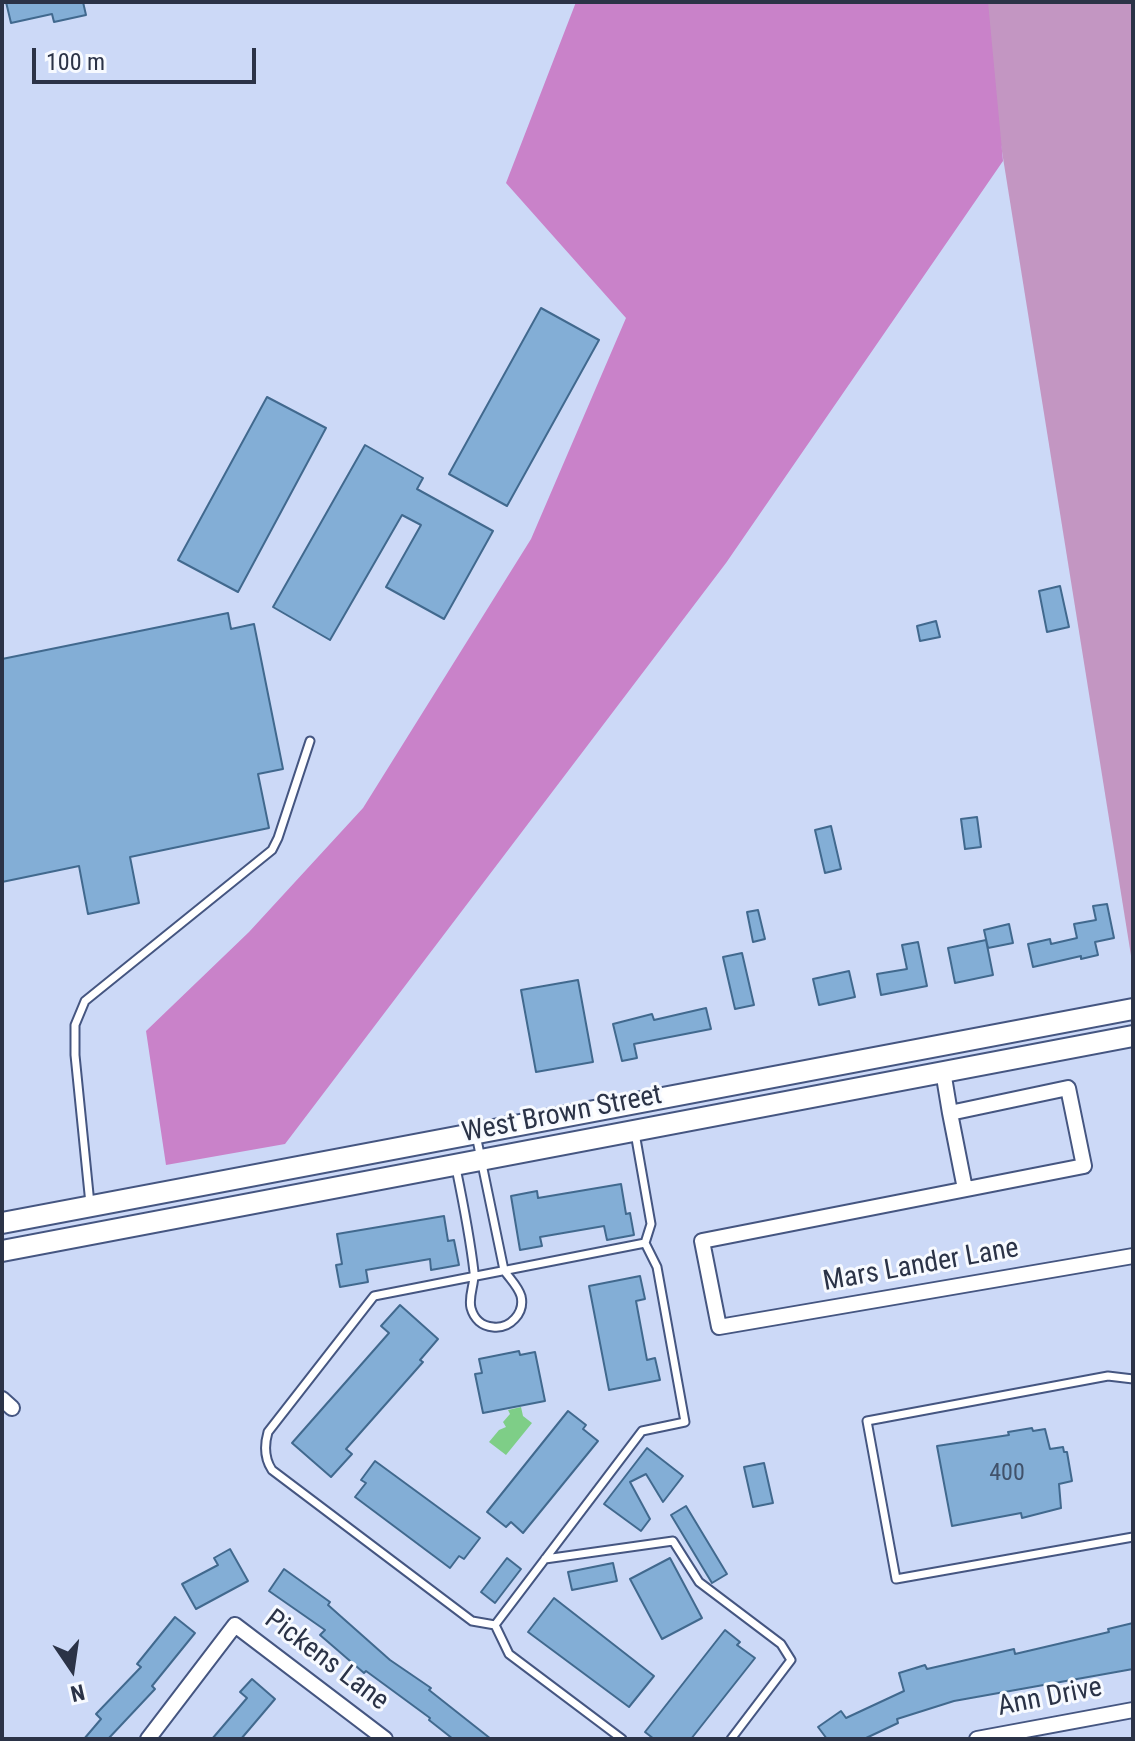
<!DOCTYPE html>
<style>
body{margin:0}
#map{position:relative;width:1135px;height:1741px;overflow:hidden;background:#ccd9f7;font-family:"Roboto Condensed",sans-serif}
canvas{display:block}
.frame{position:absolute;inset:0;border:4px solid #2b3347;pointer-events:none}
.north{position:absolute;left:32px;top:1629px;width:80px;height:80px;-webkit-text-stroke:6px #f7faff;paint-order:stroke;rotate:167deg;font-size:22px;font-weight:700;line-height:32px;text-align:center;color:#2b3347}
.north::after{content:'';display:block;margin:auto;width:28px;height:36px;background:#2b3347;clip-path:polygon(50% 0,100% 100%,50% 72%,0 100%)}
.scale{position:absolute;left:32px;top:48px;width:224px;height:36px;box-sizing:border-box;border:4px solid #2b3347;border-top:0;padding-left:10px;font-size:24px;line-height:28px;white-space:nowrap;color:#2b3347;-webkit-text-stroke:6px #f7faff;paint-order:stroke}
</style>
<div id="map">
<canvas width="1135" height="1741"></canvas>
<div class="frame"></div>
<div class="north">N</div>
<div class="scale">100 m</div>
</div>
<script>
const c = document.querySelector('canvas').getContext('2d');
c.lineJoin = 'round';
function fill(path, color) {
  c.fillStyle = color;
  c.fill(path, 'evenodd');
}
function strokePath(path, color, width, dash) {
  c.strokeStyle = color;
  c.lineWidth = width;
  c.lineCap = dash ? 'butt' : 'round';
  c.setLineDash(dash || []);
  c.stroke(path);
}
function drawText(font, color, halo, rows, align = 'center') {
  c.font = font + ' "Roboto Condensed",sans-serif';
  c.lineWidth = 6;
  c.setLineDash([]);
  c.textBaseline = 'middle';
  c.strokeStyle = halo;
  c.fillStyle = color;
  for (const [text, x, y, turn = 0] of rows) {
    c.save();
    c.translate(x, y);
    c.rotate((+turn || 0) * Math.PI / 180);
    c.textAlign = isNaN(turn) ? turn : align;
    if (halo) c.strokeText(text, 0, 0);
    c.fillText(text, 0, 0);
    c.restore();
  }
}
fill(new Path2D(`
 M978 2H1133V968Z`), '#c396c2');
fill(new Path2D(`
 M576 2H988L1003 161 726 563 285 1144 166 1165 146 1031 249 932 363 808 531 539 626 318 506 183Z`), '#c982c9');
fill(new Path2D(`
 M521 1407 523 1416 532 1423 506 1455 489 1442 499 1430 506 1427 503 1422 510 1414 508 1410Z`), '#7ece87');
const building = new Path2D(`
 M6 2H83L86 15 54 22 52 14 11 23Z
 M541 308 599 340 507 506 449 474Z
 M267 397 326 428 238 592 178 560Z
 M365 445 423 478 417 489 493 531 444 619 386 587 421 525 402 515 330 640 273 607Z
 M1060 586 1069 627 1047 632 1039 591Z
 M228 613 231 629 254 624 283 769 258 774 269 828 130 857 139 903 88 914 79 866 2 882V659Z
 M936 621 940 637 920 641 917 626Z
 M977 817 981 847 965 849 961 819Z
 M831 826 841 869 825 873 815 830Z
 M1107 904 1114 938 1095 942 1098 955 1081 959V956L1033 967 1028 944 1050 939 1051 944 1077 938 1074 924 1096 920 1093 906Z
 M758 910 765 939 753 942 747 912Z
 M1009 924 1013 943 988 948 984 930Z
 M986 940 993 975 955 983 948 948Z
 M918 942 927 986 881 995 877 974 907 969 902 945Z
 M742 953 754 1005 735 1009 723 957Z
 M849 971 855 997 819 1005 813 979Z
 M578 980 593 1062 536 1072 521 990Z
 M706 1008 711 1029 634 1044 637 1058 622 1061 613 1024 652 1014 654 1020Z
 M621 1184 626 1214 630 1213 634 1235 607 1240 604 1226 540 1237 542 1246 520 1250 511 1196 537 1191 538 1198Z
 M444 1216 448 1241 454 1240 459 1265 431 1270 430 1259 366 1270 368 1282 340 1287 336 1265 342 1264 337 1234Z
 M640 1276 645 1299 636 1301 647 1360 655 1358 660 1380 609 1390 589 1286Z
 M400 1305 438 1339 420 1360 423 1362 346 1449 352 1454 331 1477 292 1443 389 1333 381 1326Z
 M519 1351 520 1355 535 1352 545 1401 483 1413 475 1374 482 1373 479 1359Z
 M568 1411 586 1425 583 1429 598 1441 523 1533 511 1522 506 1527 487 1512Z
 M1032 1428 1033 1431 1045 1429 1050 1449 1063 1447 1064 1452H1067L1072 1481 1059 1484 1061 1508 1022 1518 1021 1513 952 1526 937 1446 1009 1435 1008 1432Z
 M647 1448 683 1476 663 1502 646 1474 630 1482 650 1519 641 1531 604 1504Z
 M375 1461 480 1538 464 1559 459 1556 450 1568 355 1497 366 1483 361 1480Z
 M764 1463 773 1503 753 1507 744 1467Z
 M686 1506 727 1574 712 1583 671 1515Z
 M230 1549 248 1581 196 1609 182 1584 218 1565 214 1558Z
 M507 1558 521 1569 495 1603 481 1592Z
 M670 1558 702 1618 662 1639 630 1579Z
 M613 1563 617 1581 572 1590 568 1572Z
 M284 1569 330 1602 328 1605 390 1660 431 1688 429 1690 491 1739H453L429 1720 430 1718 366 1671 364 1673 320 1635 325 1630 269 1591Z
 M554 1598 654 1676 629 1707 528 1632Z
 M175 1617 195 1633 152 1686 155 1689 108 1739H84L101 1719 96 1714 141 1667 137 1664Z
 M1133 1623V1669L954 1701 897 1719 898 1723 864 1739H827L818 1727 841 1711 846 1718 904 1691 899 1673 925 1665 927 1669 1014 1649 1015 1654 1109 1632 1108 1629Z
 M725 1630 740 1642 737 1645 755 1658 691 1739H654L645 1732Z
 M252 1679 275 1699 241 1739H212L247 1698 240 1692Z`);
fill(building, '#83aed6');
strokePath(building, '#41698e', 2);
const service = new Path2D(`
 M635 1133 651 1224 645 1243
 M456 1168C463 1202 470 1237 474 1272 475 1284 468 1296 471 1308 474 1319 482 1326 493 1327 510 1329 525 1313 521 1296 518 1286 509 1278 504 1270L476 1135
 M90 1204 75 1055V1025L85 1001 272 850 278 838 310 741
 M645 1243 657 1267 685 1422 642 1431 495 1625 472 1621 272 1470C264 1458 264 1446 268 1432L374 1296Z
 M1133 1379 1108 1376 867 1421 896 1579 1133 1537
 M545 1559 673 1541 699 1582 781 1644 791 1660 731 1739
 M495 1625 509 1654 622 1739`);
const minor = new Path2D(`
 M943 1071 950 1113
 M965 1189 950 1113 1068 1088 1084 1166 702 1241 719 1327 1133 1256
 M2 1399 12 1408
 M148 1739 235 1625 385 1739
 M977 1739 1133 1710`);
const secondary = new Path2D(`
 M2 1223 1133 1009
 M2 1251 1133 1036`);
strokePath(service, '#455681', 11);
strokePath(minor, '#455681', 18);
strokePath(secondary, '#455681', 24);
strokePath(service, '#fff', 7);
strokePath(minor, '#fff', 14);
strokePath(secondary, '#fff', 20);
drawText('24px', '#41526b', null, [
 ["400",1007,1474]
]);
drawText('28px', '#2b3347', '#f7faff', [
 ["West Brown Street",562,1115,-11],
 ["Mars Lander Lane",921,1266,-10],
 ["Pickens Lane",326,1661,37],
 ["Ann Drive",1050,1698,-11]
]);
</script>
